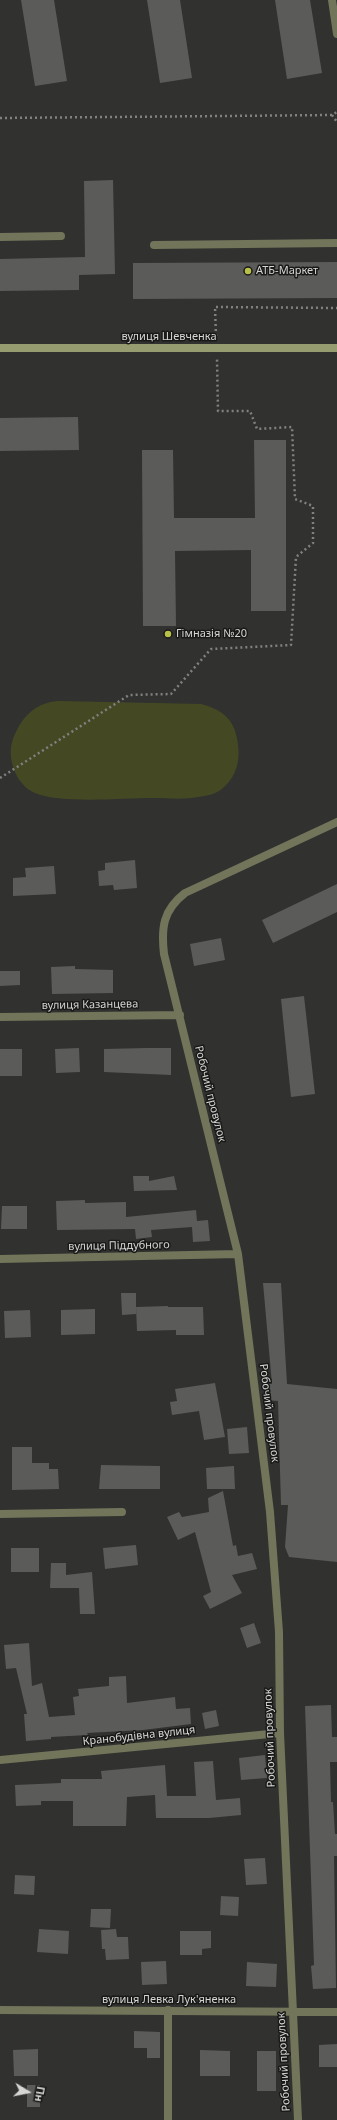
<!DOCTYPE html>
<meta charset="utf-8">
<style>
body{margin:0}
#map{position:relative;width:337px;height:2120px;overflow:hidden;background:#31312f;font-family:"Noto Sans",sans-serif}
canvas{display:block}
.north{position:absolute;left:8px;top:2072px;width:40px;height:40px;-webkit-text-stroke:3px #191918;paint-order:stroke;rotate:100deg;font-size:11px;font-weight:700;line-height:16px;text-align:center;color:#d6d6d5}
.north::after{content:'';display:block;margin:auto;width:14px;height:18px;background:#d6d6d5;clip-path:polygon(50% 0,100% 100%,50% 72%,0 100%)}
</style>
<div id="map">
<canvas width="337" height="2120"></canvas>
<div class="north">Пн</div>
</div>
<script>
const c = document.querySelector('canvas').getContext('2d');
c.lineJoin = 'round';
function fill(path, color) {
  c.fillStyle = color;
  c.fill(path, 'evenodd');
}
function strokePath(path, color, width, dash) {
  c.strokeStyle = color;
  c.lineWidth = width;
  c.lineCap = dash ? 'butt' : 'round';
  c.setLineDash(dash || []);
  c.stroke(path);
}
function drawText(font, color, halo, rows, align = 'center') {
  c.font = font + ' "Noto Sans",sans-serif';
  c.lineWidth = 3;
  c.setLineDash([]);
  c.textBaseline = 'middle';
  c.strokeStyle = halo;
  c.fillStyle = color;
  for (const [text, x, y, turn = 0] of rows) {
    c.save();
    c.translate(x, y);
    c.rotate((+turn || 0) * Math.PI / 180);
    c.textAlign = isNaN(turn) ? turn : align;
    if (halo) c.strokeText(text, 0, 0);
    c.fillText(text, 0, 0);
    c.restore();
  }
}
fill(new Path2D(`
 M58 701 201 704C220 709 234 718 237 739 241 757 238 775 223 788 217 794 206 796 198 797 184 800 167 798 153 798 124 798 60 804 35 793 16 785 6 758 13 739 21 718 34 703 58 701Z`), '#454923');
fill(new Path2D(`
 M21 0H54L67 81 35 86Z
 M147 0H180L192 78 160 83Z
 M275 0H310L322 73 287 79Z
 M113 180 115 274 79 275V290L0 291V259L85 257 84 181Z
 M337 262V298L133 299V263Z
 M78 417 79 450 0 451V418Z
 M254 440H286V611H251V550L175 551 176 626H143L142 450H173L174 518H255Z
 M135 860 137 888 114 890 113 885 99 886 98 871 105 870V863Z
 M54 866 56 894 13 896V878L26 877 25 868Z
 M337 884V912L273 943 262 920Z
 M221 938 225 960 194 966 190 944Z
 M75 966V969L113 970V993L52 994 51 967Z
 M0 971H20V985L0 986Z
 M304 996 315 1094 291 1097 281 999Z
 M79 1048 80 1072 56 1073 55 1049Z
 M147 1048H171V1075L104 1072V1049Z
 M0 1049H22V1076H0Z
 M133 1176H149V1181L174 1176 177 1190 134 1191Z
 M85 1200V1203L126 1202V1217L196 1210 197 1221 208 1220 210 1241 193 1242 192 1227 151 1230 152 1237 136 1239 135 1229 57 1230 56 1201Z
 M2 1206H27V1229H1Z
 M263 1283H281L287 1384 337 1389V1562L289 1557 285 1547 288 1505H281L278 1401 266 1400 264 1383 272 1384Z
 M121 1293H136V1314L122 1315Z
 M168 1306V1307H203L204 1335H176V1330L137 1331 136 1307Z
 M95 1309V1334L61 1335V1310Z
 M30 1310 31 1337 5 1338 4 1311Z
 M215 1383 225 1437 204 1440 199 1411 172 1415 170 1402 177 1401 175 1389Z
 M247 1427 249 1453 229 1454 227 1429Z
 M12 1447H32V1463H49V1469H58L59 1489 12 1490Z
 M101 1465 160 1466V1489H99Z
 M234 1466 235 1489H207L206 1468Z
 M223 1491 233 1546 236 1545 238 1556 252 1553 257 1569 232 1575 242 1593 210 1609 203 1596 211 1592 195 1532 178 1540 167 1517 179 1512 182 1517 209 1512 208 1498Z
 M136 1545 138 1565 105 1569 103 1548Z
 M11 1548H39V1572H11Z
 M51 1563H66V1575L92 1572 95 1614H80L79 1588H50Z
 M254 1623 261 1643 247 1648 240 1628Z
 M29 1643 32 1686 42 1683 49 1717 75 1715 73 1697 79 1696 78 1689 109 1686V1677L126 1676 127 1703 175 1697 176 1709 190 1708 191 1724 143 1730 87 1733 88 1735 51 1737V1739L26 1741 24 1714H27L16 1668 6 1669 4 1645Z
 M331 1705 332 1737H337V1762H330L331 1802H333L335 1834H337V1856H334L336 1988 313 1989 311 1966 314 1965 305 1706Z
 M216 1710 219 1726 205 1729 202 1713Z
 M265 1755 267 1778 241 1780 239 1758Z
 M213 1761 216 1800 240 1798 241 1815 209 1818H156L155 1795 127 1797 126 1826H73V1801H41V1805L16 1806 15 1785 61 1783V1779H102L101 1771 165 1765 167 1796H196L194 1762Z
 M265 1858 267 1884 246 1885 244 1859Z
 M15 1875 35 1876 34 1895 14 1894Z
 M221 1896 239 1897 238 1916 220 1915Z
 M91 1909H111L110 1928 90 1927Z
 M39 1929 69 1931 68 1954 37 1952Z
 M116 1929 117 1937H128L129 1959 106 1960 105 1949H102L101 1930Z
 M180 1931H211V1948L202 1949V1955H180Z
 M166 1961 167 1984 142 1985 141 1962Z
 M247 1962 277 1964 276 1987 246 1986Z
 M134 2031 160 2032V2058H147V2048H134Z
 M337 2044V2067H319V2045Z
 M38 2049V2076H14L13 2050Z
 M200 2050 230 2051V2076H200Z
 M257 2051H276V2091H257Z
 M27 2085H40V2107H27Z`), '#5b5c59');
strokePath(new Path2D(`
 M332 115 337 122
 M0 118 332 115 337 112
 M216 336 215 307 337 308
 M0 778 129 695 171 694 211 649 291 645 296 557 313 543V506L295 499 292 427 257 429 250 411H218L217 359`), '#818180', 2.5, [2, 3]);
strokePath(new Path2D(`
 M332 0 337 34
 M0 237 61 236
 M154 245 337 243
 M168 2010V2120`), '#72755a', 8);
strokePath(new Path2D(`
 M0 1017 180 1015
 M0 1259 238 1254
 M0 1514 122 1512
 M0 1760 280 1733
 M0 2010 337 2012
 M298 2120 280 1733 279 1632 270 1512 238 1254 164 954C161 928 163 910 185 893L337 822`), '#72755a', 8);
strokePath(new Path2D(`
 M0 348H337`), '#979b70', 8);
for (const [x, y, r, color] of [
 [248,271,4,"#b8c147"],
 [168,634,4,"#b8c147"]
]) {
  const dot = new Path2D();
  dot.arc(x, y, r, 0, 2 * Math.PI);
  c.fillStyle = color;
  c.fill(dot);
  strokePath(dot, '#191918', 1.5);
}
drawText('11px', '#d6d6d5', '#191918', [
 ["АТБ-Маркет",256,271],
 ["Гімназія №20",176,634]
], 'left');
drawText('11px', '#d6d6d5', '#191918', [
 ["вулиця Шевченка",169,337],
 ["вулиця Казанцева",90,1005,-1],
 ["Робочий провулок",210,1094,76],
 ["вулиця Піддубного",119,1246,-1],
 ["Робочий провулок",269,1413,83],
 ["Кранобудівна вулиця",139,1736,-6],
 ["Робочий провулок",270,1738,-92],
 ["вулиця Левка Лук'яненка",169,2000],
 ["Робочий провулок",284,2062,-93]
]);
</script>
